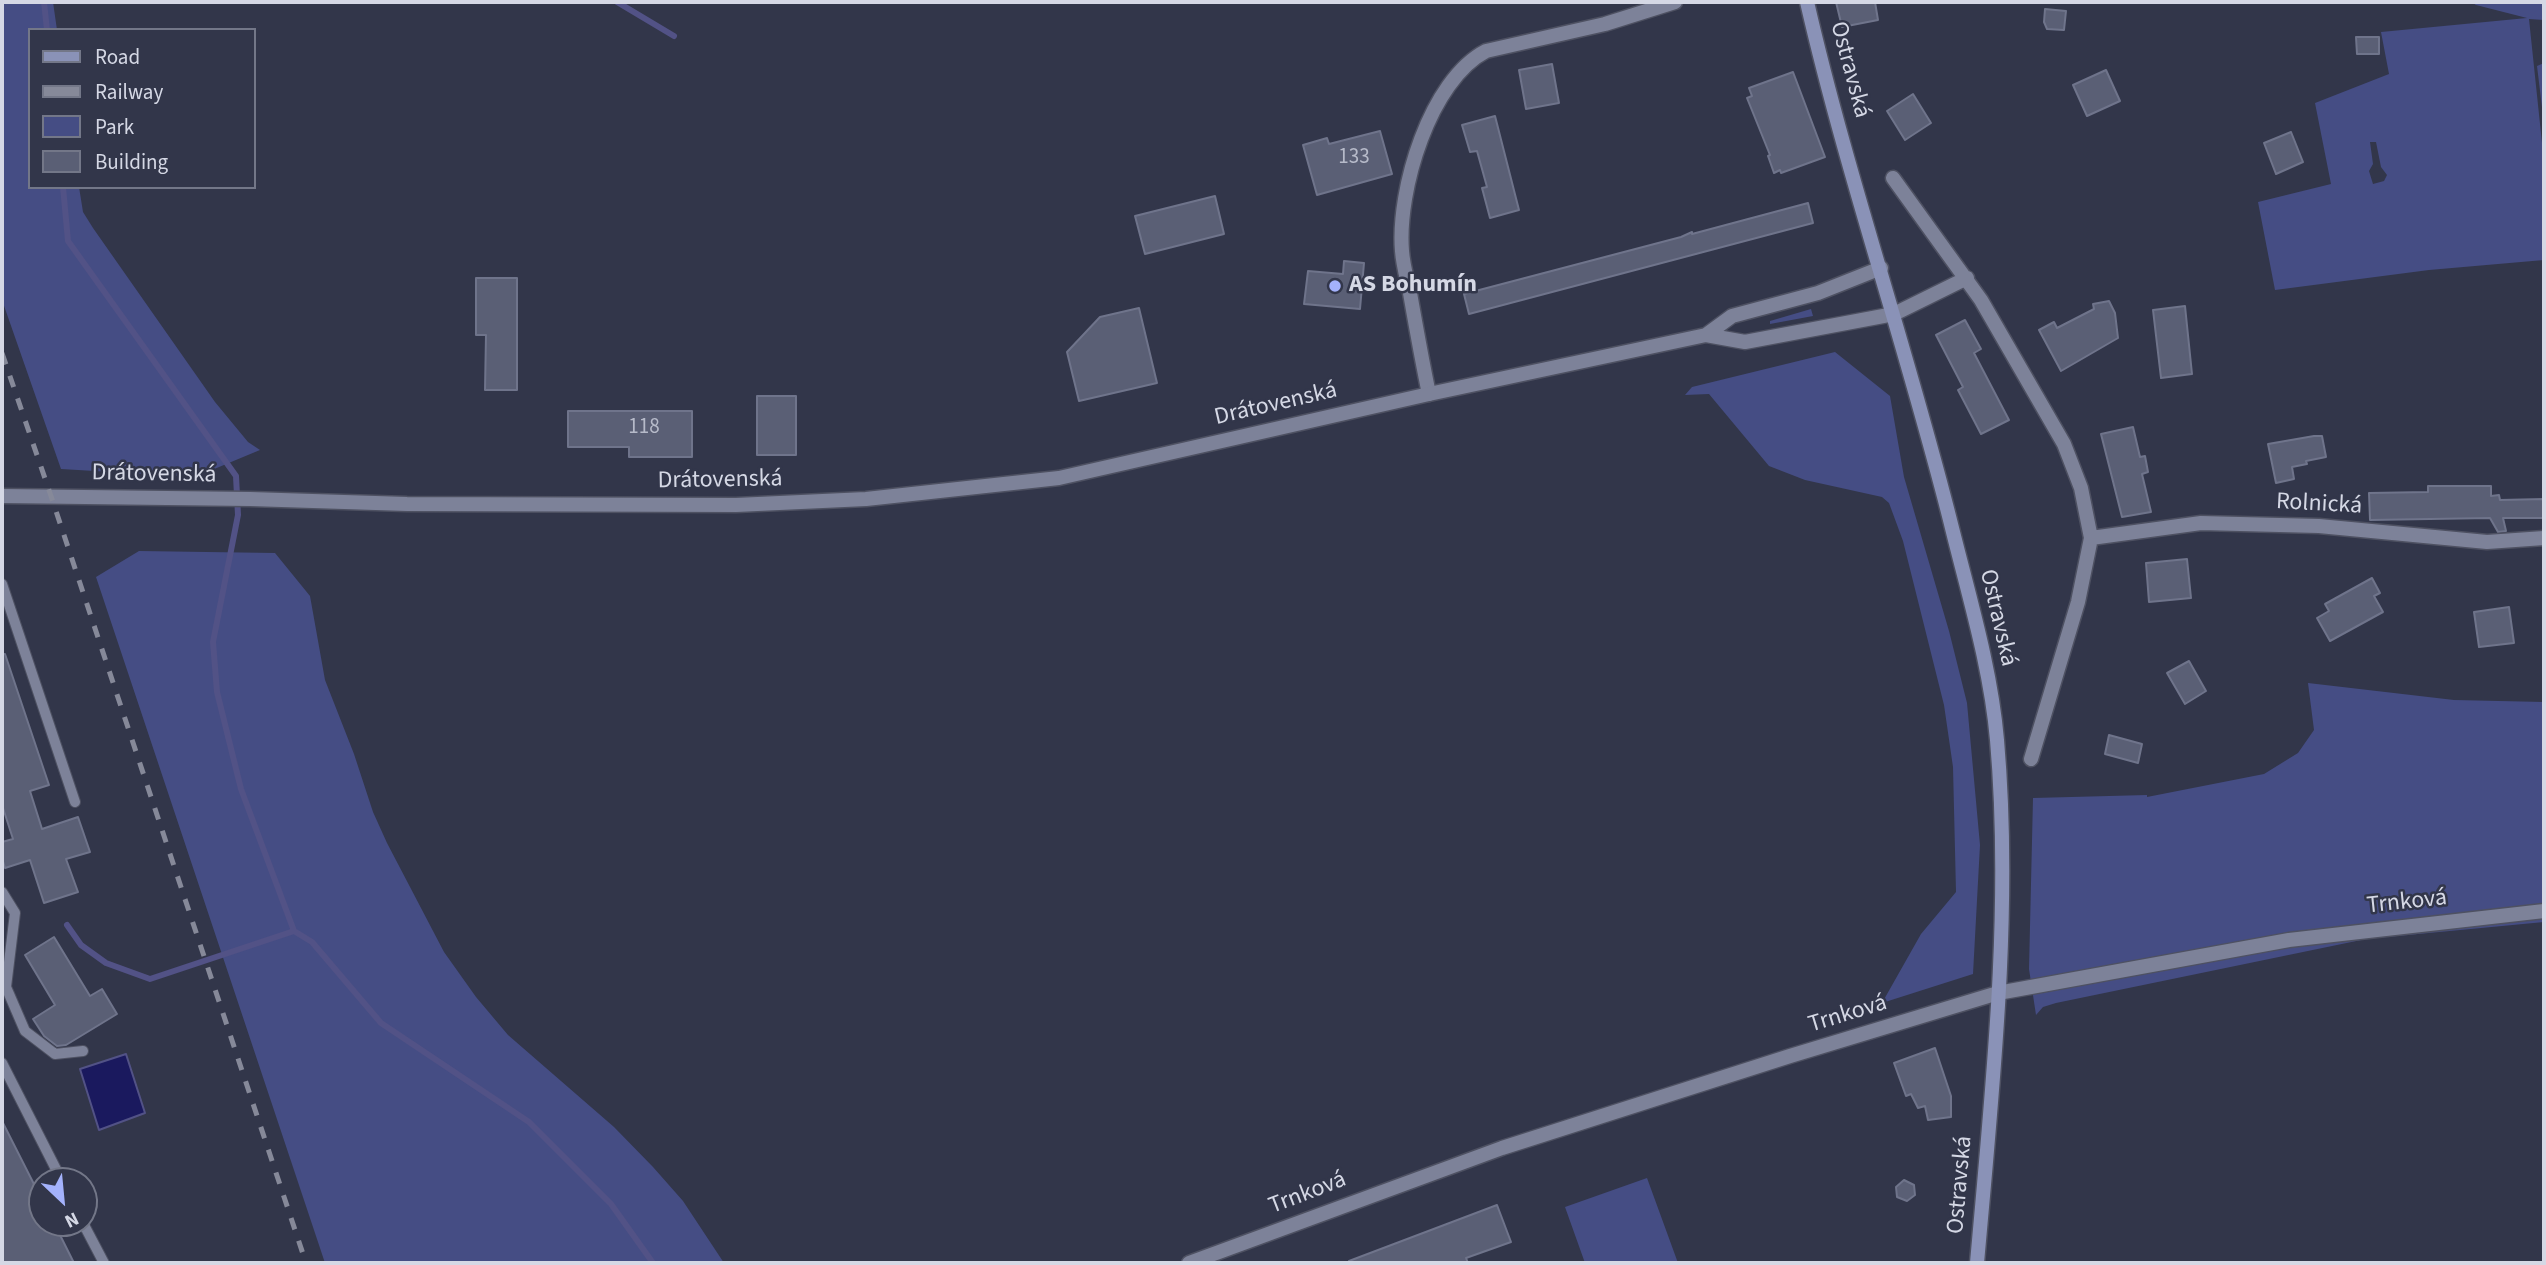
<!DOCTYPE html>
<meta charset="utf-8">
<style>
body{margin:0}
#map{position:relative;width:2546px;height:1265px;overflow:hidden;background:#32364a;font-family:"Source Sans 3",sans-serif}
canvas{display:block}
.frame{position:absolute;inset:0;border:4px solid #d5d8e5;pointer-events:none}
.legend{position:absolute;left:28px;top:28px;width:228px;height:161px;box-sizing:border-box;background:#32364a;border:2px solid #737788;margin:0;padding:9px 12px;list-style:none;font-size:21px;color:#d5d8e5}
.legend li{display:flex;align-items:center;gap:14px;height:35px}
.legend b{width:35px;border:2px solid #737788}
.north{position:absolute;left:28px;top:1167px;width:70px;height:70px;box-sizing:border-box;background:#32364a;border:2px solid #737788;border-radius:50%;rotate:154deg;font-size:19px;font-weight:700;line-height:28px;text-align:center;color:#d5d8e5}
.north::after{content:'';display:block;margin:auto;width:24px;height:32px;background:#a4b2fc;clip-path:polygon(50% 0,100% 100%,50% 72%,0 100%)}
</style>
<div id="map">
<canvas width="2546" height="1265"></canvas>
<div class="frame"></div>
<ul class="legend">
<li><b style="height:9px;background:#8a92b7"></b>Road</li>
<li><b style="height:9px;background:#868999"></b>Railway</li>
<li><b style="height:19px;background:#454d84"></b>Park</li>
<li><b style="height:19px;background:#5a5f75"></b>Building</li>
</ul>
<div class="north">N</div>
</div>
<script>
const c = document.querySelector('canvas').getContext('2d');
c.lineJoin = 'round';
function fill(path, color) {
  c.fillStyle = color;
  c.fill(path, 'evenodd');
}
function strokePath(path, color, width, dash) {
  c.strokeStyle = color;
  c.lineWidth = width;
  c.lineCap = dash ? 'butt' : 'round';
  c.setLineDash(dash || []);
  c.stroke(path);
}
function drawText(font, color, halo, rows, align = 'center') {
  c.font = font + ' "Source Sans 3",sans-serif';
  c.lineWidth = 5;
  c.setLineDash([]);
  c.textBaseline = 'middle';
  c.strokeStyle = halo;
  c.fillStyle = color;
  for (const [text, x, y, turn = 0] of rows) {
    c.save();
    c.translate(x, y);
    c.rotate((+turn || 0) * Math.PI / 180);
    c.textAlign = isNaN(turn) ? turn : align;
    if (halo) c.strokeText(text, 0, 0);
    c.fillText(text, 0, 0);
    c.restore();
  }
}
fill(new Path2D(`
 M2 2H53L57 30H30V187H79L83 212 93 228 215 402 248 442 260 450 195 477 61 469 2 300Z
 M2471 2H2544V20L2529 19 2544 162V260L2429 270 2275 290 2258 202 2331 184 2315 103 2389 74 2381 32 2527 18 2476 5ZM2370 142H2376L2381 167 2387 175 2384 181 2373 184 2369 171 2373 164Z
 M2544 63V124L2537 66Z
 M1811 309 1813 316 1770 324V321Z
 M1835 352 1890 396 1904 477 1949 631 1967 703 1980 845 1973 974 1882 1003 1921 934 1956 892 1953 767 1944 705 1903 541 1889 503 1882 497 1805 480 1769 466 1709 394 1685 395 1692 387Z
 M139 551 275 553 310 596 325 680 354 754 373 812 387 843 444 952 476 997 508 1035 614 1127 653 1167 683 1201 724 1263H325L96 577Z
 M2308 683 2454 700 2544 702V922L2366 939 2056 1003 2043 1007 2036 1015 2029 969 2033 798 2147 795V797L2264 774 2298 753 2314 730Z
 M1647 1178 1678 1263H1585L1565 1207Z`), '#454d84');
const water = new Path2D(`
 M126 1054 145 1113 99 1130 80 1069Z`);
fill(water, '#1a195e');
strokePath(water, '#525286', 2);
strokePath(new Path2D(`
 M44 2 47 30
 M617 2 674 36
 M63 187 68 241 236 476 238 515 213 642 217 692 241 789 294 931
 M67 925 81 945 106 963 150 979 294 931 312 942 381 1023 529 1122 611 1204 653 1263`), '#525286', 6);
const building = new Path2D(`
 M1836 2H1875L1878 20 1842 27Z
 M2045 9 2066 11 2064 30 2047 29 2044 22Z
 M2356 37H2379V54H2357Z
 M1552 64 1559 103 1526 109 1519 70Z
 M2106 70 2120 101 2087 116 2073 85Z
 M1793 72 1825 157 1781 173 1780 170 1774 173 1768 156 1770 155 1747 98 1752 96 1749 88Z
 M1913 94 1931 123 1905 140 1887 111Z
 M1495 116 1519 210 1490 218 1482 188 1487 187 1477 151 1470 152 1462 125Z
 M1380 131 1392 174 1317 195 1303 145 1327 138 1329 144Z
 M2291 132 2303 162 2276 174 2264 143Z
 M1215 196 1224 234 1145 254 1135 216Z
 M1808 203 1813 223 1469 314 1464 294 1681 237 1692 232V234Z
 M1344 261 1364 263 1360 309 1304 304 1308 271 1343 274Z
 M476 278H517V390H485L486 335H476Z
 M2109 301 2115 313 2118 338 2061 371 2039 330 2054 322 2057 328 2094 309 2093 304Z
 M2185 306 2192 374 2161 378 2153 310Z
 M1139 308 1157 383 1079 401 1067 352 1100 317Z
 M1965 320 1981 349 1974 353 2009 420 1981 434 1958 390 1963 387 1936 335Z
 M757 396H796V455H757Z
 M568 411H692V457H629V447H568Z
 M2133 427 2140 457 2145 456 2148 472 2142 474 2151 512 2122 517 2101 434Z
 M2314 436H2322L2326 457 2306 461 2307 464 2292 467 2294 479 2276 483 2268 444Z
 M2428 486H2491V496L2499 495 2500 500 2544 499V518H2503L2506 531 2498 532 2490 518 2370 520 2369 493 2428 492Z
 M2187 559 2191 598 2149 602 2146 563Z
 M2372 578 2380 593 2374 596 2383 612 2330 641 2317 618 2329 611 2325 604Z
 M2509 607 2514 643 2479 647 2474 612Z
 M2 654H5L49 785 30 791 42 829 78 817 90 852 66 859 78 892 44 903 30 860 5 868 2 858V842L13 839 2 805Z
 M2189 661 2206 691 2185 704 2167 673Z
 M2109 735 2142 744 2138 763 2105 754Z
 M54 937 90 996 102 989 117 1014 66 1045 57 1046 44 1036 33 1019 55 1005 25 955Z
 M1935 1048 1951 1096V1117L1928 1120 1925 1106 1918 1108 1911 1094 1906 1096 1894 1063Z
 M2 1121 42 1200V1223H54L74 1263H2Z
 M1904 1180 1914 1185 1915 1195 1907 1201 1897 1197 1896 1187Z
 M1497 1205 1511 1242 1466 1258 1468 1263H1349V1261Z`);
fill(building, '#5a5f75');
strokePath(building, '#6f748b', 2);
const service = new Path2D(`
 M2 584 75 802
 M2 892 15 913 6 987 25 1031 55 1054 83 1051
 M2 1063 62 1181
 M83 1223 104 1263`);
const minor = new Path2D(`
 M1893 178 1981 300 2064 444 2081 488 2091 538 2078 602 2031 759
 M1894 314 1967 278
 M1429 394C1422 361 1416 327 1410 293 1407 279 1403 265 1402 251 1397 190 1430 80 1486 51L1605 24 1675 2
 M2091 538 2201 523 2319 526 2487 542 2544 538
 M1189 1263 1502 1148 1790 1056 1998 993 2289 940 2544 911`);
const tertiary = new Path2D(`
 M1706 335 1732 316 1818 293 1881 268
 M2 496 250 499 407 504 736 505 866 499 1059 478 1429 394 1706 335 1745 342 1894 314`);
const secondary = new Path2D(`
 M1807 2C1848 180 1909 354 1953 532 1970 600 1991 670 1997 740 2012 912 1992 1092 1977 1263`);
strokePath(service, '#4e5162', 12);
strokePath(minor, '#4e5162', 17);
strokePath(tertiary, '#4e5162', 17);
strokePath(secondary, '#4e5162', 17);
strokePath(service, '#7d8299', 10);
strokePath(minor, '#7d8299', 14);
strokePath(tertiary, '#7d8299', 14);
strokePath(secondary, '#8a92b7', 14);
strokePath(new Path2D(`
 M2 353 51 496 306 1263`), '#868999', 5, [12, 12]);
for (const [x, y, r, color] of [
 [1335,286,7,"#a4b2fc"]
]) {
  const dot = new Path2D();
  dot.arc(x, y, r, 0, 2 * Math.PI);
  c.fillStyle = color;
  c.fill(dot);
  strokePath(dot, '#32364a', 2.5);
}
drawText('21px', '#b6bac9', null, [
 ["133",1354,158],
 ["118",644,428]
]);
drawText('24px', '#d5d8e5', '#32364a', [
 ["Ostravská",1849,70,75],
 ["Drátovenská",1276,405,-13],
 ["Drátovenská",154,475,1],
 ["Drátovenská",720,481,-1],
 ["Rolnická",2319,505,3],
 ["Ostravská",1997,618,77],
 ["Trnková",2407,903,-6],
 ["Trnková",1848,1015,-17],
 ["Ostravská",1961,1185,-85],
 ["Trnková",1308,1194,-21]
]);
drawText('bold 24px', '#d5d8e5', '#32364a', [
 ["AS Bohumín",1349,286]
], 'left');
</script>
